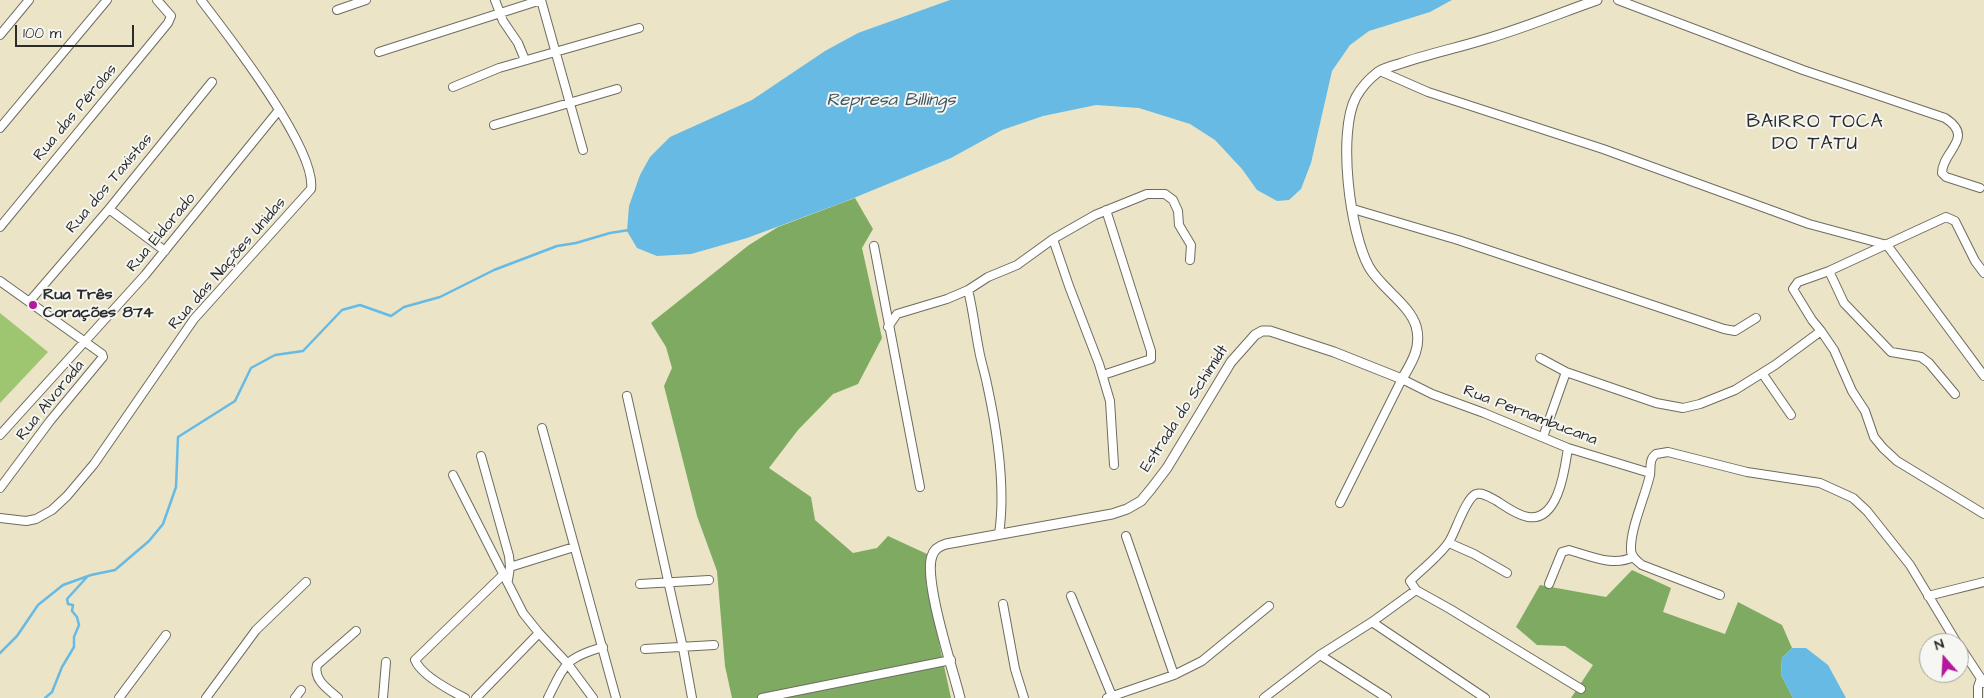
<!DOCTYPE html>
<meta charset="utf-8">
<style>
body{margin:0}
#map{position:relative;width:1984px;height:698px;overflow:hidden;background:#ebe4c6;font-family:"Architects Daughter",sans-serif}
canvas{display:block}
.north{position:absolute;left:1919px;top:633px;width:50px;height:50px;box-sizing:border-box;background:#f6f6f2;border:1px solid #a5a5a2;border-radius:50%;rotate:341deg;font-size:14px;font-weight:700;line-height:20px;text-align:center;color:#2b2b2b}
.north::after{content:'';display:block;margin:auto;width:18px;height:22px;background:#b5179e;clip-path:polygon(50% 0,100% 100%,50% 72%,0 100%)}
.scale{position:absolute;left:15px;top:25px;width:119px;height:22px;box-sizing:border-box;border:2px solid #2b2b2b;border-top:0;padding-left:6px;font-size:15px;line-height:18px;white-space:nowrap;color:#2b2b2b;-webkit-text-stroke:4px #f6f6f2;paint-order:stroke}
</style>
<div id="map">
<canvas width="1984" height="698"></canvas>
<div class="north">N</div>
<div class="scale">100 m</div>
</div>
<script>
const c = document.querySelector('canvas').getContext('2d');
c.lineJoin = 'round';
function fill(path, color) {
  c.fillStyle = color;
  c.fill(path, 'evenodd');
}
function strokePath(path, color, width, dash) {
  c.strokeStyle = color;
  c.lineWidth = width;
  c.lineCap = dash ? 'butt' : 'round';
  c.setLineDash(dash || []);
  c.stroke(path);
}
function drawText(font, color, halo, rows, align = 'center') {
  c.font = font + ' "Architects Daughter",sans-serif';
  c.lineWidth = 4;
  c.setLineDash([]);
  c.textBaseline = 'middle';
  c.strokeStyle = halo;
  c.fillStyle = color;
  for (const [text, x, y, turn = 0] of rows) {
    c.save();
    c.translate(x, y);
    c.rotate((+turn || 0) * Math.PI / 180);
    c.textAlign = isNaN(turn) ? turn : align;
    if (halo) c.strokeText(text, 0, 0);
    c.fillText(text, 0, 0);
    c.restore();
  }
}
fill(new Path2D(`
 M0 313 48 352 0 403Z`), '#9ec56f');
fill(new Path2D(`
 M855 198 873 229 862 248 882 338 858 384 833 394 798 430 769 468 811 497 815 520 853 553 877 548 888 536 927 554 926 583 951 698H732L725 666 717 571 697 516 664 386 672 368 666 347 651 323 749 245 778 227Z
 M1632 570 1671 588 1663 612 1725 634 1738 602 1782 625 1792 648 1782 658 1781 675 1793 698H1571L1593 665 1565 646 1537 645 1516 627 1540 585 1606 597Z`), '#7eaa62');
fill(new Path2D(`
 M950 0H1452L1430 12 1369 31 1350 45 1332 71 1311 163 1301 189 1289 200 1277 201 1257 190 1242 169 1215 140 1190 124 1139 108 1096 105 1043 116 1002 130 951 158 844 202 747 238 691 254 657 256 637 248 627 231 629 206 640 175 650 157 670 137 752 100 825 51 858 33Z
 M1792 648H1806L1828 665 1846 698H1793L1781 675 1782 658Z`), '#67bae3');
strokePath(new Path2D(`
 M0 653 17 636 38 605 63 585 91 575 115 570 149 541 163 524 176 487 178 437 235 401 251 368 275 355 303 351 342 310 360 305 391 316 404 307 440 297 494 270 557 246 576 243 610 233 629 230
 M45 698 52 692 62 667 74 647V637L79 625 77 617 72 611 73 605 68 604 67 599 87 577`), '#67bae3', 2.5);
const minor = new Path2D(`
 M495 0 503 21 518 43 525 60
 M1618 0 1803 70 1945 118C1976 138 1942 151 1942 173L1946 177 1980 188
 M337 10 366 0
 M0 35 29 0
 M379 52 541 0 583 150
 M1380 71 1428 92 1603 149 1809 224 1887 245 1984 376
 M453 87 499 68 639 28
 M494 125 617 89
 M0 128 107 0
 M109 209 165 251
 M1353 209 1458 240 1724 329 1735 331 1756 318
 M0 227 168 23 171 16 157 0
 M1053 239 1069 286 1099 364 1110 401 1114 465
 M874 246 920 487
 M1829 271 1844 303 1891 352 1921 357 1929 363 1955 394
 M0 281 102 354 103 357 50 421 0 488
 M968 290C973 310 975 330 979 350 981 362 985 373 987 384 997 430 1006 488 999 534
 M29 302 109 209 212 82
 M888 327 897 314 947 299 968 290 988 277 1017 265 1053 239 1095 215 1147 194H1165L1173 200 1178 211 1179 225 1191 245 1190 260
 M1821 331 1834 350 1852 391 1865 411 1874 437 1883 448 1897 461 1984 514
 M1540 358 1566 372 1656 403 1683 408 1700 404 1735 390 1775 365 1821 331 1812 320 1793 289 1798 282 1829 271 1946 217 1955 221 1975 261 1984 273
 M1762 373 1791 415
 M1103 375 1151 359V351L1106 210
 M627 396 683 648 692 698
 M542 428 616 698
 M0 435 145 275 279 110
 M1543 437 1566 372
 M1568 448C1565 467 1559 522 1528 517 1517 515 1506 507 1497 501 1491 498 1483 492 1476 494 1466 498 1456 530 1450 540 1444 552 1420 571 1410 581L1416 590 1450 609 1581 689
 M481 456 509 556 510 567 508 580
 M453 475 523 613 539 633 567 663 593 698
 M1340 503 1402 379 1432 394 1484 413 1568 448 1650 473
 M0 518 26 521 36 519 52 510 67 496 94 464 194 319 311 189C317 149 227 34 201 0
 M1449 543 1474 554 1507 573
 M510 567 574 547
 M640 584 709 580
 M1549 584 1562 552 1569 550C1590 556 1613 567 1633 557
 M1720 595 1642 565C1637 561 1631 557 1631 550 1630 529 1645 497 1650 475 1651 467 1649 459 1656 454L1668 452 1747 472 1820 483 1853 498 1867 511 1910 565 1957 643
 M1071 596 1112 696
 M1928 596 1984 582
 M1003 604 1015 669 1024 698
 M1372 622 1485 698
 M1959 645 1984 683
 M645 649 714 645
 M1320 655 1387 698
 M1174 675 1202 661 1269 606
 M119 698 166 635
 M206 698 256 630 306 582
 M295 698 301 690
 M338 698C328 689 313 680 317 665L356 631
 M383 698 386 662
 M465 698C451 691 421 675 415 660L504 574
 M476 698 539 633
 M548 698C565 664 565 658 603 647
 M762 698 951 660
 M1107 698 1174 675 1126 536
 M1264 698 1320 655 1372 622 1416 590
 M1978 698V687L1981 678`);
const tertiary = new Path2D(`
 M960 698C953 670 923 579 932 556 934 549 939 546 946 544L1112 514 1127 509 1141 501 1151 489 1167 468 1231 362 1255 335 1262 331H1270L1334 352 1402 379C1412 362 1422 347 1416 326 1409 304 1381 288 1369 267 1350 233 1337 133 1356 97 1361 88 1369 79 1378 72 1384 68 1392 66 1399 64 1428 54 1457 48 1486 39 1524 28 1560 13 1597 0`);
strokePath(minor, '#6e6c61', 10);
strokePath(tertiary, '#6e6c61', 11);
strokePath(minor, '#fff', 8);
strokePath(tertiary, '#fff', 9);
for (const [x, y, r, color] of [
 [33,305,5,"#b5179e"]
]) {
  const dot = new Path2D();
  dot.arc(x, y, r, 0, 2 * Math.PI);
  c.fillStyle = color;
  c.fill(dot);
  strokePath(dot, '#f6f6f2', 2);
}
drawText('16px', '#2b2b2b', '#f6f6f2', [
 ["Rua das Pérolas",76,113,-50],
 ["Rua dos Taxistas",110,184,-50],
 ["Rua Eldorado",162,233,-50],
 ["Rua das Nações Unidas",228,264,-49],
 ["Rua Alvorada",51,401,-51],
 ["Estrada do Schimidt",1185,409,-57],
 ["Rua Pernambucana",1530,416,21]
]);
drawText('bold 16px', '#2b2b2b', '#f6f6f2', [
 ["Rua Três",43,296],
 ["Corações 874",43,314]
], 'left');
drawText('italic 18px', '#3d5662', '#f6f6f2', [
 ["Represa Billings",891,101]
]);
c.letterSpacing = '1px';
drawText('19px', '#2b2b2b', '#f6f6f2', [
 ["BAIRRO TOCA",1815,123],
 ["DO TATU",1815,145]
]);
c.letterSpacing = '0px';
</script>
